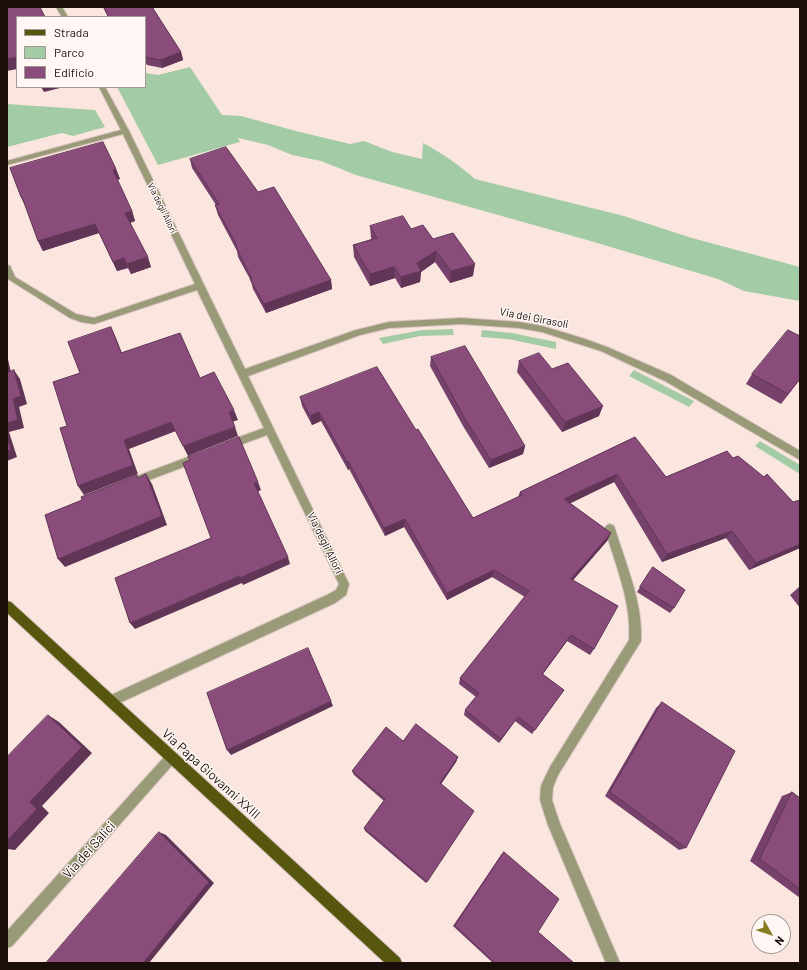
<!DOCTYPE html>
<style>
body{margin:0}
#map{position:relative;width:807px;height:970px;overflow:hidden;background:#fbe6df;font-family:Barlow,sans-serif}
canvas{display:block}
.frame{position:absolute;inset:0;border:8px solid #190e0a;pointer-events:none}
.legend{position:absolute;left:16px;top:16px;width:130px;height:72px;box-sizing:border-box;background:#fef7f4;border:1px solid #a29a96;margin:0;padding:5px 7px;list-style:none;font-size:12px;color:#190e0a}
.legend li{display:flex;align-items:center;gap:8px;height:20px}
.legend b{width:20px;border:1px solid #a29a96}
.north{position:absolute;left:751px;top:914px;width:40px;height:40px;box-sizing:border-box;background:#fef7f4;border:1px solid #a29a96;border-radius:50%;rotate:129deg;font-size:11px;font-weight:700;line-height:16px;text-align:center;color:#190e0a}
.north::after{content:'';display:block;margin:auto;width:14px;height:18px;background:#877c22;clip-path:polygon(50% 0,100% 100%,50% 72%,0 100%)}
</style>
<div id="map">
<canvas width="807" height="970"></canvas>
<div class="frame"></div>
<ul class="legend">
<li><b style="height:5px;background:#57560f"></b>Strada</li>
<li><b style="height:11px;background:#a3cba5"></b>Parco</li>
<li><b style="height:11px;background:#894c7b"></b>Edificio</li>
</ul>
<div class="north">N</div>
</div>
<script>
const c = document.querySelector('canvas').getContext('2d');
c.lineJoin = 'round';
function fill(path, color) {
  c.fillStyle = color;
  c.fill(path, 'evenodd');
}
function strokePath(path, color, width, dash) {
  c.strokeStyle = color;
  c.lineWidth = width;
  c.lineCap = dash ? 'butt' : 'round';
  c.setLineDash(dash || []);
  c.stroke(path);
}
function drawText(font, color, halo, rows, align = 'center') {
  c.font = font + ' Barlow,sans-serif';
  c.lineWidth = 3;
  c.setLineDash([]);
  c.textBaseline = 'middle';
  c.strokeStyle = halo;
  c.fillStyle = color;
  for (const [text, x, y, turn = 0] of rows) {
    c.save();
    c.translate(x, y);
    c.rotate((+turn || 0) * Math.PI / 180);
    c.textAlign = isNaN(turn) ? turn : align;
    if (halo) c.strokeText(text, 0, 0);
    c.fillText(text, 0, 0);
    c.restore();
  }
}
fill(new Path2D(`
 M190 67 222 115 241 116 296 131 350 144 364 141 392 152 422 159 423 143C442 153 459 165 475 179L624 216 692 238 800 267V301L744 291 718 279 587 240 356 175 321 161 292 155 268 145 238 138 240 142 158 165 117 87H145V73L158 75Z
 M7 104 95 110 105 127 73 136 62 133 7 147Z
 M453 329 454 335 420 336 383 344 379 338 422 330Z
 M482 330 512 333 556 342V349L508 339 481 337Z
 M634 370 694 401 689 407 629 376Z
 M760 441 800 465V474L755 446Z`), '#a3cba5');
const minor = new Path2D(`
 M56 7H62L68 17H62Z
 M99 87H105L129 131 245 369 356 330 389 322 461 318 519 322 542 326 585 339 607 347 671 375 800 451V460L665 381 601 351 579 344 542 332 519 328 461 324 389 328 360 335 248 376 349 584 346 595 335 603 115 705 111 707 107 705 105 701 107 697 327 595 336 590 339 584 267 435 229 449 226 448 224 445 226 442 264 428 197 290 94 324 81 322 70 318 8 279 7 265 10 266 15 277 76 314 94 318 195 284 123 134 7 165V161L121 130Z
 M196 454 199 455 201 458 199 461 136 485 132 484 131 481 132 478Z
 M610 524 614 526 615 529C626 565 643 603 641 641L558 775 553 787 552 800 560 824 620 963H606L548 825 540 800 541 786 550 767 629 640C632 602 615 564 605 529L606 526Z
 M171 752 175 754 177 758 175 762 12 946 7 948V931L167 754Z`);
const major = new Path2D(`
 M7 601 11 602 400 958 402 963H385L7 613Z`);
strokePath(minor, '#d7c3bd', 2);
strokePath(major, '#d7c3bd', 2);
fill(minor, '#999a78');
fill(major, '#57560f');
fill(new Path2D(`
 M103 7H153L154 10 181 52 183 60 162 68 147 65 145 62V17H108Z
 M190 159 258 192 331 280 332 289 266 313 253 289 251 281 238 257 237 251 218 215 215 205H216L192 168Z
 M116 169 120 179 117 180 132 211 135 221 130 223 151 267 131 274 128 268 117 271 99 233 43 251 38 241 26 207 21 197Z
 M370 226 411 229 433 239 473 276 450 283 435 262 421 272 420 282 401 288 395 278 370 286 354 257 353 245 372 239 371 238Z
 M800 336V379L781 404 746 384 752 374Z
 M431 357 525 446 523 454 489 468 463 426 430 366Z
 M519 361 552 369 599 416 562 432 517 372Z
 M300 397 416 430 473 518 518 497 520 492 635 437 666 477 800 548 749 570 726 538 662 562 614 482 570 503 611 533 607 541 573 580 594 649 590 655 567 641 543 674 564 690 532 734 515 721 499 743 464 715 465 710 476 697 459 684 460 678 525 597 492 577 447 600 404 527 385 536 349 469 348 470 321 421 312 425 302 406Z
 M649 572 674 608 670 613 637 592Z
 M799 587H800V608L790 595Z
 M662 702 686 848 679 850 605 796 656 708Z
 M403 741 458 757 456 762 441 784 472 814 426 883 365 831 364 828 384 801 354 775 352 771Z
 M792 792 800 798V898L750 861 782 796Z
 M504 852 538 932 574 963H493L453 926 501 855Z`), '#76416a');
fill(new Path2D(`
 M181 52 183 60 162 68 160 60Z
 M17 57V69L7 71V59Z
 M41 87H64L44 92Z
 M116 169 120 179 117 180 113 170Z
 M21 197H22L26 207Z
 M132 211 135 221 129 223 125 213Z
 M95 224 99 233 43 251 38 241Z
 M436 251 435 262 421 272 420 282 401 288V277L417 263Z
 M148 257 151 267 131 274 127 264Z
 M124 258 128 268 117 271 113 262Z
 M475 264 473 276 450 283 451 271Z
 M394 267 395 278 370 286V274Z
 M331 280 332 289 266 313 264 304Z
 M111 327 116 338 126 363 121 353Z
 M7 355 13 381 7 373Z
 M14 370 20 379 27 404 19 407 24 428 9 432 17 457 7 461V423L13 399Z
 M800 379 781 404 788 394Z
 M603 406 599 416 562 432 565 422Z
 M234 410 238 420 232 422 229 412Z
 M319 412 321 421 312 425 310 416Z
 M171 422 176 431 129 449 138 474 84 495 78 486 124 440Z
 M235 427 238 436 188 456 183 446Z
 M525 446 523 454 489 468 491 460Z
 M348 461 349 469 348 470 347 462Z
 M146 474 152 484 167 525 65 567 58 559Z
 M617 474 614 482 561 508 564 499Z
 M258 482 261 490 257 492 254 483Z
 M405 519 404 527 385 536 384 528Z
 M732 531 726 538 662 562 667 554Z
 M611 533 607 541 568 586 571 579Z
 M800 544V548L749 570 756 563Z
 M288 557 290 564 243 585 242 583 135 629 130 623 239 576Z
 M494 570 492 577 447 600V593Z
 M571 635 567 641 539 679 542 674Z
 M331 701 333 706 231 755 227 750Z
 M48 715 59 722 92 753 42 806 49 813 15 850 7 849V841L30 802Z
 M518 717 515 721 499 743 501 739Z
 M458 757 456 762 439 787 440 783Z
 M159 832 166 835 214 883 149 963H143Z`), '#603556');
const building = new Path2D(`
 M7 7H40L45 17H17V57L7 59Z
 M104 7H152L181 52 160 60 145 57V17H109Z
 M103 142 116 169 113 170 132 211 125 213 148 257 127 264 124 258 113 262 95 224 38 241 22 197H21L10 168Z
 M226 147 258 192 274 187 331 280 264 304 250 279H252L236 247 237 246 215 205 219 204 190 159Z
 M403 216 411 229 423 225 433 239 453 233 475 264 451 271 436 251 417 263 421 271 401 277 394 267 370 274 353 245 377 238 370 226Z
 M111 327 121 353 180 333 200 378 214 372 234 410 229 412 235 427 183 446 171 422 124 440 133 465 78 486 60 428 67 426 53 382 80 373 68 342Z
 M788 330 800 336V379L788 394 752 374Z
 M465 346 525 446 491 460 464 417 431 357Z
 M539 353 552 369 568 363 603 406 565 422 519 361Z
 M377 367 416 430 418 429 473 518 522 495 520 492 635 437 666 477 727 451 733 458 738 456 764 477 767 474 793 502 800 500V544L756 563 732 531 667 554 617 474 564 499 611 533 571 579 618 606 594 649 571 635 542 674 564 690 535 730 518 717 501 739 465 710 479 693 460 678 529 591 494 570 447 593 405 519 384 528 348 461 347 462 319 412 310 416 300 397Z
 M14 370 21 396 13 399 18 420 7 423V373Z
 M7 437 11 450 7 451Z
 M239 437 258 482 254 483 288 557 240 578 239 576 130 623 115 578 211 538 183 463 190 460 188 457Z
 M146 474 162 516 58 559 45 515 82 500 81 497 137 475 138 478Z
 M653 567 685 590 674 608 640 587Z
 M308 648 331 701 227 750 207 693Z
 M662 702 735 751 686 848 610 792Z
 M48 715 82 747 30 802 37 809 7 841V757Z
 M416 724 458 757 440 783 474 811 427 882 364 828 385 799 352 771 386 727 403 741Z
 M792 792 800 798V889L760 859Z
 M159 832 209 882 143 963H46Z
 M504 852 559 899 538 932 574 963H495L455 926Z`);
fill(building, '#894c7b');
strokePath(building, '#603556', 1);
drawText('9px', '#190e0a', '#fef7f4', [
 ["Via degli Allori",162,208,64]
]);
drawText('11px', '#190e0a', '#fef7f4', [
 ["Via dei Girasoli",534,318,11],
 ["Via degli Allori",325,543,64]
]);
drawText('13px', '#190e0a', '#fef7f4', [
 ["Via Papa Giovanni XXIII",211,774,42],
 ["Via dei Salici",89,850,-48]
]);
</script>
